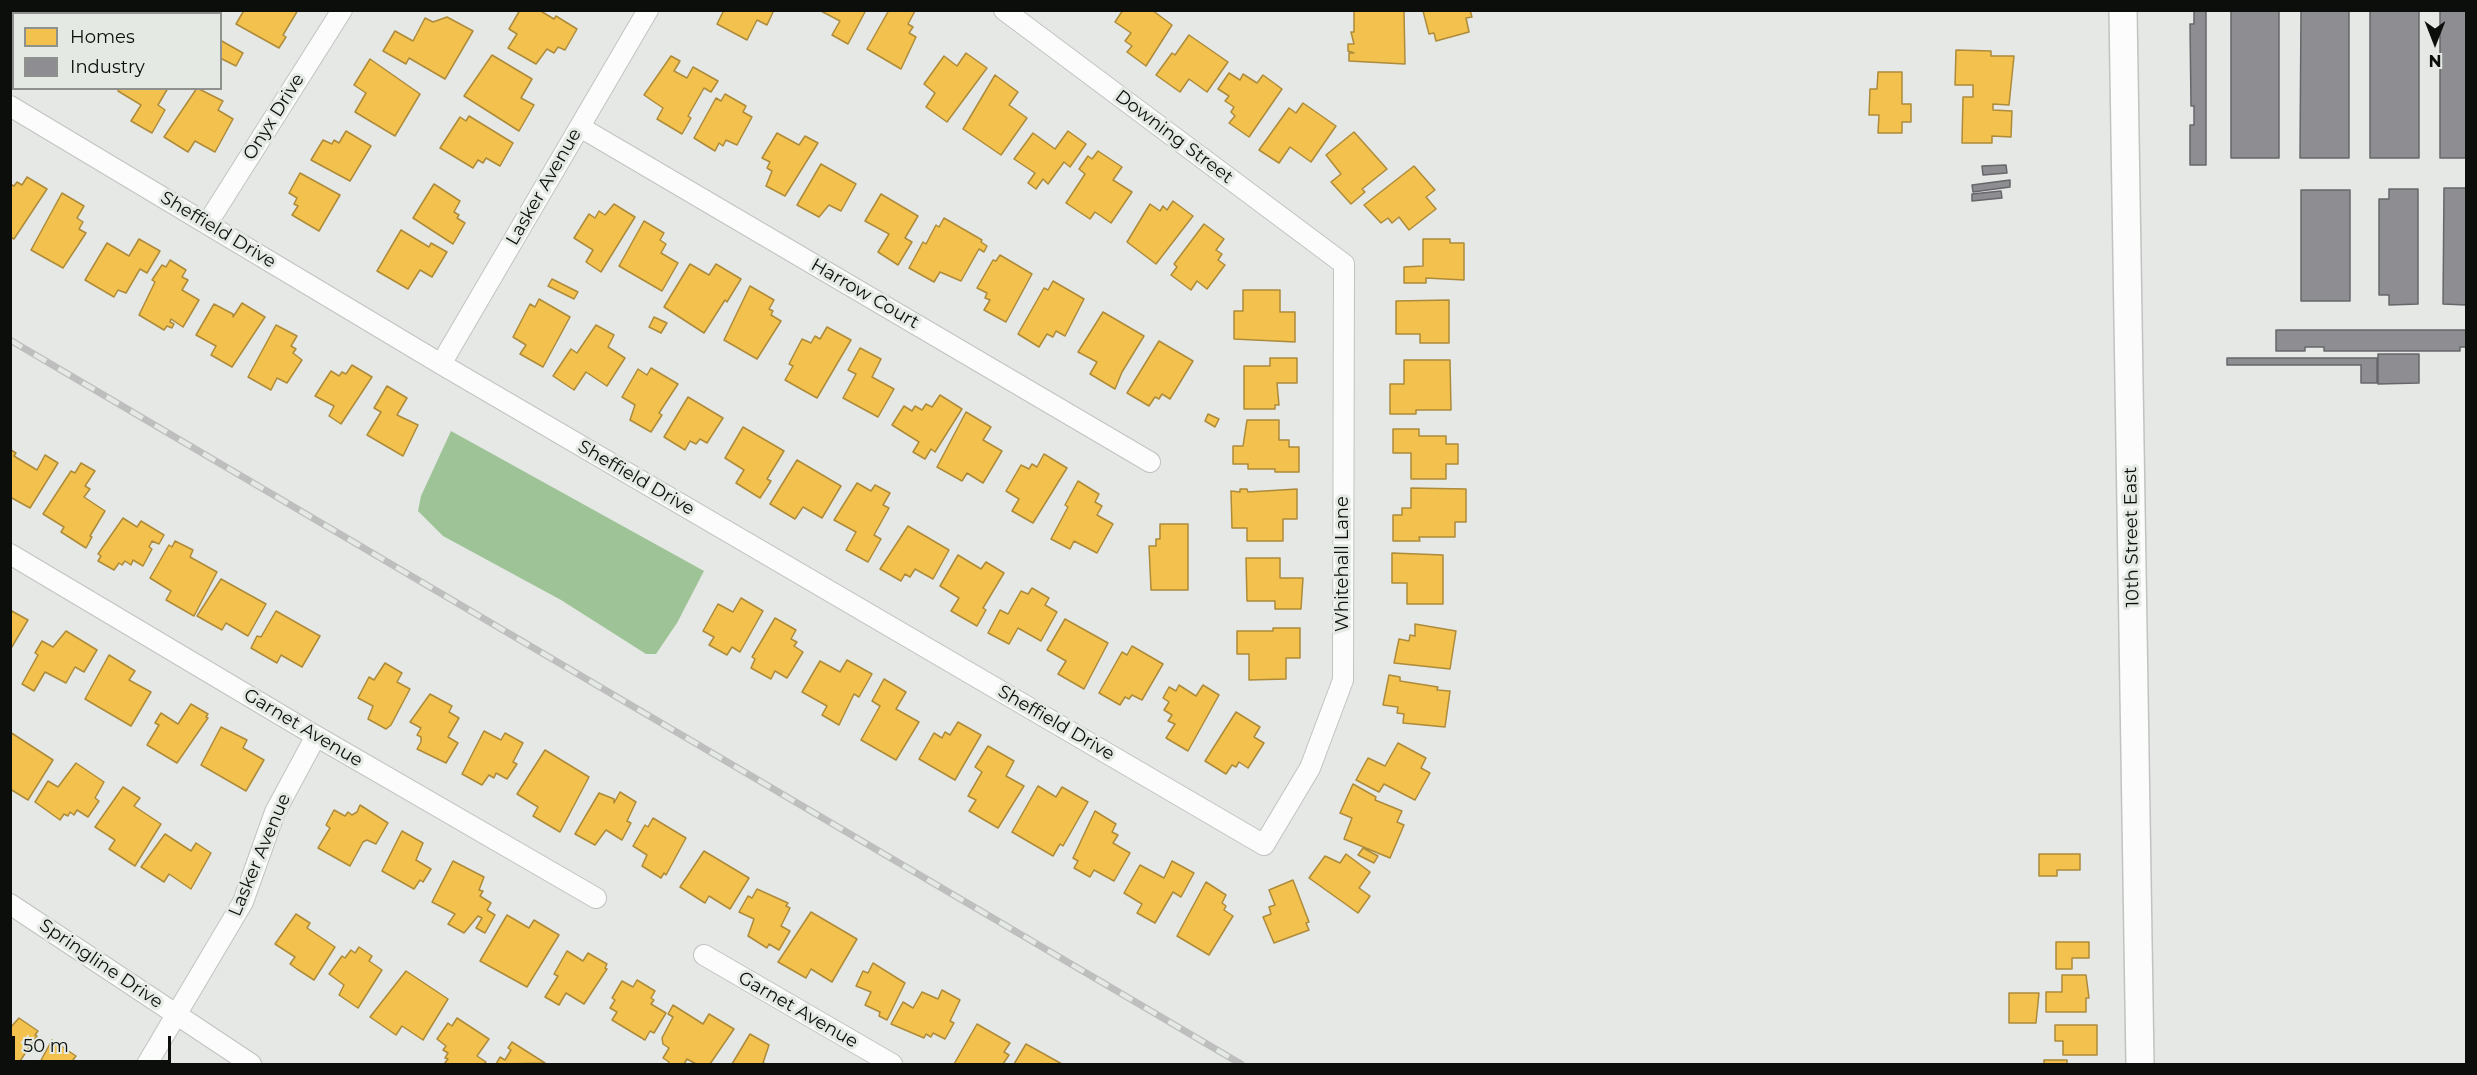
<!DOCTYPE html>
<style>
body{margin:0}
#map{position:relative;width:2477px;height:1075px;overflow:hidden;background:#e5e8e5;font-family:Montserrat,sans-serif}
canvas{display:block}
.frame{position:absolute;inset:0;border:12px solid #0c0e0c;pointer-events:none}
.legend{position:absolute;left:12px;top:12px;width:210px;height:78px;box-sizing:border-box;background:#e4e9e4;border:2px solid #8e918e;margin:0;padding:8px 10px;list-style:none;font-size:18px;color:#0c0e0c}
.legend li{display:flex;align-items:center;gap:12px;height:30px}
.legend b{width:30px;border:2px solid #8e918e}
.north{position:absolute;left:2405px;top:12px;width:60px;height:60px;-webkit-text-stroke:4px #e4e9e4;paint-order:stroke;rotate:180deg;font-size:16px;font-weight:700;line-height:24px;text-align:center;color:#0c0e0c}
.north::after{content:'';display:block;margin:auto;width:21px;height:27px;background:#0c0e0c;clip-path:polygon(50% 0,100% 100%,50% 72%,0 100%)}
.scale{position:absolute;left:12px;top:1036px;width:159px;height:27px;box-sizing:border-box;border:3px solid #0c0e0c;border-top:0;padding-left:8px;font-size:18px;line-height:21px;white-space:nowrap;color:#0c0e0c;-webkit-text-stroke:4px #e4e9e4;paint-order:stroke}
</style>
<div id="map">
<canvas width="2477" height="1075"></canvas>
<div class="frame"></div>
<ul class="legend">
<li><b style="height:16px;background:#f2c14e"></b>Homes</li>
<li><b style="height:16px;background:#8d8d92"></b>Industry</li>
</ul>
<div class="north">N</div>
<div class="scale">50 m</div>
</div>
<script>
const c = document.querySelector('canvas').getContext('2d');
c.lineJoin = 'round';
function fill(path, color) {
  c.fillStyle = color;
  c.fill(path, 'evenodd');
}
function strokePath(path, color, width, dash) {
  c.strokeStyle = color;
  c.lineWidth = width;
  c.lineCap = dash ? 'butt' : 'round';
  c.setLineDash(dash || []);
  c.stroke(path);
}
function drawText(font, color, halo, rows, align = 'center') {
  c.font = font + ' Montserrat,sans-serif';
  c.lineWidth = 6;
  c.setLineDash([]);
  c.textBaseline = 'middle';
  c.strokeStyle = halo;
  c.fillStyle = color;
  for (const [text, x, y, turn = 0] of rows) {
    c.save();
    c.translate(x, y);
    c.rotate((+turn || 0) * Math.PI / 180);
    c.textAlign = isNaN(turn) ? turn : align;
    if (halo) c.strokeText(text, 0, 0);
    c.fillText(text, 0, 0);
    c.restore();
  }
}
fill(new Path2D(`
 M451 431 704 571 677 623 656 654H646L561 600 443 536 418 511 421 496Z`), '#9ec396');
const homes = new Path2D(`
 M20 10H50L48 14H18Z
 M298 10 283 35 286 37 279 48 236 24 243 12 241 10Z
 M520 10H539L554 19 556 16 577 29 565 50 558 47 554 53 547 49 536 64 508 48 517 34 509 29Z
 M724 10H774L767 25 757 20 747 40 717 24Z
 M819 10H866L848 44 832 35 840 21Z
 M889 10 915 11 908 24 913 27 909 33 916 37 901 69 867 49Z
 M1123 10H1152L1172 25 1146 66 1127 52 1132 46 1125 41 1131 33 1115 22Z
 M1354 10H1404L1405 64 1349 61V53H1354L1348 51V44H1354L1351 32H1354Z
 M1470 10 1472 17 1466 18 1469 32 1436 41 1434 33 1429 34 1423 11Z
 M447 17 473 31 445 79 409 58 406 64 383 51 395 31 413 41 425 18 433 22Z
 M1189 35 1228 62 1207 92 1189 79 1180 92 1156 75 1172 53 1175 55Z
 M220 40 243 53 236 66 220 58Z
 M1956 50 1991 51V56H2014L2009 105 1993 104V110L2012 111 2011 137 1992 136V143H1962L1963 97H1973V85H1955Z
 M966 53 987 68 947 122 926 107 935 93 924 84 944 56 957 66Z
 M492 55 532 79 521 98 534 105 519 131 464 96Z
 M671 56 680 61 674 71 687 78 693 67 718 81 711 92 704 88 688 116 691 118 682 134 657 119 663 108 644 95Z
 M370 59 420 94 395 136 355 112 366 93 354 85Z
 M1878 72H1902V104H1911V122H1902V133H1878L1879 115H1869L1870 89H1877Z
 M1229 73 1240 80 1243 74 1257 83 1263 75 1282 89 1249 137 1229 123 1235 116 1231 112 1234 107 1225 101 1229 96 1218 89Z
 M995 75 1018 92 1009 105 1027 118 1001 155 963 129Z
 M119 88H168L158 105 165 110 152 133 131 121 141 105 118 91Z
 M197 88 223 101 218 110 233 119 215 152 195 141 188 152 164 137Z
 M725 94 746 106 743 112 752 117 737 145 726 140 723 146 719 143 715 151 694 138 716 98 721 101Z
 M1303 103 1336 126 1311 162 1290 147 1279 163 1259 150 1289 108 1296 113Z
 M469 116 513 143 500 166 486 158 483 163 478 160 473 168 440 148 460 117 466 121Z
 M346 131 371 146 350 181 311 160 323 140 332 144 334 140 339 143Z
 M1068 131 1086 144 1070 167 1064 162 1048 184 1043 179 1036 189 1028 183 1035 173 1014 159 1033 133 1055 149Z
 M1354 132 1387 169 1362 189 1365 192 1351 204 1331 182 1341 174 1326 155Z
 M777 133 799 145 805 136 818 143 785 196 766 186 772 171 767 168 770 162 762 158Z
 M1098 151 1122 167 1113 180 1132 192 1111 223 1095 212 1090 219 1066 203 1085 174 1079 169 1088 156 1092 159Z
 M821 164 856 184 841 211 829 205 819 217 797 205Z
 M1414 166 1435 190 1426 197 1436 209 1409 230 1399 217 1392 223 1388 218 1381 223 1364 205Z
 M300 173 340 195 319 231 292 215 298 206 294 204 297 198 289 193Z
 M27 177 47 189 14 239 10 237V184L14 186 17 182 22 185Z
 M434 184 460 201 454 212 459 215 457 218 465 223 453 244 413 218Z
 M62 193 84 206 77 218 83 222 79 229 86 233 63 268 31 250Z
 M881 194 918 216 905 238 912 242 898 265 878 252 889 234 865 221Z
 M1173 201 1193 216 1156 264 1127 242 1150 204 1160 211 1163 206 1167 210Z
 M614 204 635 217 601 272 586 262 593 250 574 238 589 214 595 218 599 211 605 215Z
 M944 218 982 240 981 242 987 246 984 252 979 249 961 281 940 272 934 282 909 268 923 242 926 244 936 225 939 227Z
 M644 221 664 233 660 240 666 244 661 253 678 263 662 291 619 266Z
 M1204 224 1224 239 1216 250 1222 254 1218 260 1225 265 1207 289 1197 281 1191 290 1171 275 1177 267 1174 264Z
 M401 230 429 247 431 243 447 252 432 277 420 270 408 289 377 271Z
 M139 239 160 251 147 273 140 269 126 293 118 290 114 297 85 280 107 243 129 256Z
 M1423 239H1450V243H1464V280L1426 278V283H1404V267L1423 266Z
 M1000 255 1032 274 1006 322 984 310 990 300 985 298 987 293 977 288 993 260 996 261Z
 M170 260 186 270 182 277 188 280 182 290 199 300 183 327 171 319 170 322 174 324 172 328 167 326 164 330 139 315 155 282 152 280 162 265 166 267Z
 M690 264 709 275 716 264 741 279 727 302 725 300 704 333 664 307Z
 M552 279 578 292 574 299 548 286Z
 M1053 281 1084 299 1065 336 1056 331 1053 337 1047 334 1039 347 1018 334 1044 288 1048 290Z
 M750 286 774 300 769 309 773 311 771 315 781 321 757 359 724 340Z
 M1243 290H1280V312H1295V342L1234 339V311H1243Z
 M539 299 570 317 543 367 520 354 526 345 513 337 530 304 535 307Z
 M1449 300V343H1420V334H1396V301Z
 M242 303 265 317 232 367 211 355 216 346 196 335 214 304 233 314V317Z
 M1103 312 1144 336 1122 372 1115 389 1090 374 1097 362 1078 352Z
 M654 317 667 323 661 333 649 327Z
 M276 325 297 336 291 346 296 349 293 353 302 360 287 383 277 378 271 390 248 377Z
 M596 325 614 335 608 347 625 358 607 386 586 372 574 390 553 376 571 349 577 353Z
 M827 327 851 340 817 398 785 380 793 366 789 364 802 339 811 343 815 336 820 339Z
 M1159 341 1193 361 1170 399 1162 394 1159 399 1155 397 1149 406 1127 393Z
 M860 348 881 359 872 377 894 389 878 417 843 398 856 374 848 370Z
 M1270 358H1297V383H1277L1279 405H1275V409H1244V366H1270Z
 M1404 360H1450L1451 410H1416V414H1390V384H1404Z
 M352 365 372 377 341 424 329 416 334 406 315 396 331 371 339 376 342 372 346 374Z
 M651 368 678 384 659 413 662 415 651 432 630 420 635 405 622 397 638 369 647 375Z
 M387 386 407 398 397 415 418 425 403 456 367 435 381 412 374 408Z
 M940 395 962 409 935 452 931 449 925 459 913 452 919 442 892 425 904 406 912 411 915 406 922 410 926 404 932 407Z
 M688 397 723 418 707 443 700 439 696 444 690 441 685 450 664 437Z
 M966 412 991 427 983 440 1002 451 983 483 967 473 962 481 937 467Z
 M1208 414 1219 419 1215 427 1205 421Z
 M1247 420H1279V440H1289V447H1299V472H1275V469H1248V464H1233V446H1243Z
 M743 427 784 451 767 479 771 481 760 498 736 483 744 470 725 458Z
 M1393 429H1419V436H1446V444H1458V464H1446V479H1411V453H1393Z
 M11 450 16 453 14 456 37 470 45 455 58 463 30 508 10 497Z
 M1044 454 1067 468 1033 523 1012 511 1019 499 1006 491 1021 465 1029 469 1032 464 1037 467Z
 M797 460 841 486 822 518 803 507 795 519 770 504Z
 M81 463 95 471 85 486 90 489 84 497 105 511 90 536 92 537 86 548 61 532 64 527 43 514 71 471 75 473Z
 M1078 481 1099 494 1095 502 1102 506 1097 515 1113 524 1097 553 1074 541 1070 549 1051 539 1068 507 1065 505Z
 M857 483 871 491 875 485 890 493 883 505 889 508 874 535 881 539 868 562 846 550 856 532 834 520Z
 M1411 488 1466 489V522H1455V537H1419L1420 541H1393V515H1402V508H1411Z
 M1240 489H1247L1248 492 1297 489V519H1283V541H1247V528H1232L1231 491 1240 492Z
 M123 518 137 527 141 521 164 535 159 544 152 541 149 547 152 549 143 566 133 560 131 565 125 561 122 565 119 563 114 570 98 561 101 556 98 554Z
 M1160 524H1188V590H1151L1149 546H1156V539H1160Z
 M908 526 949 550 933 579 915 569 910 577 905 574 901 581 880 569Z
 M175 541 193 550 190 557 217 572 194 616 166 600 171 591 150 578 169 545 172 547Z
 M1392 553 1443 555V604H1407V583H1392Z
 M958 555 981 569 986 562 1004 573 983 608 986 610 977 626 951 611 959 598 940 586Z
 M1246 558H1280V578H1303L1301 609H1275V601H1247Z
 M221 579 266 604 248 636 226 623 222 630 197 616Z
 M1032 588 1049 598 1045 605 1057 612 1041 641 1018 628 1009 644 988 633 1000 610 1008 614 1021 591 1028 594Z
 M741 598 763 611 740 652 732 647 727 655 709 645 714 637 703 631 718 604 733 612Z
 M10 610 28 620 10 650Z
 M276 611 320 636 302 667 281 655 277 663 251 648 257 636 261 637Z
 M775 618 796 630 791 639 797 642 794 646 803 652 787 678 775 671 771 679 751 668 755 659 752 657Z
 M1065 619 1108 643 1084 689 1058 674 1066 661 1047 650Z
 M1415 624 1456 631 1450 669 1394 663 1399 639 1409 641 1410 635 1415 636Z
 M1273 628H1300V658H1286V679L1249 680V654H1237V631H1273Z
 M66 631 97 650 84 672 75 667 66 683 45 672 34 691 22 684 38 655 35 653 42 641 53 647Z
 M1132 646 1163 664 1142 700 1132 695 1129 699 1125 697 1120 705 1099 693 1122 652 1127 655Z
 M109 655 135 671 129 680 151 692 131 726 85 699Z
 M847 660 872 674 859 697 854 694 839 725 822 715 827 706 802 692 820 661 840 672Z
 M385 663 402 673 397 682 410 689 391 725 386 729 368 719 373 706 358 698 369 677 374 680Z
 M1389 675 1400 677V681L1438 687 1437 690 1450 691 1445 727 1403 723 1404 714 1397 713 1398 707 1383 705Z
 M884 679 906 692 896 709 919 722 896 760 861 740 880 706 872 701Z
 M1179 685 1196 696 1203 685 1219 695 1188 751 1166 738 1175 724 1168 721 1172 715 1164 710 1169 702 1163 698 1169 687 1176 691Z
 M430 694 452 706 449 712 459 718 448 737 458 743 446 763 417 749 421 742V737L417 735 421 728 410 722Z
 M191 704 208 714 206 717 208 718 177 763 147 745 159 725 155 723 161 713 178 724Z
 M1236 712 1260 727 1254 737 1264 743 1248 768 1239 762 1236 767 1232 765 1226 774 1205 761Z
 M958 722 981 735 955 780 919 759 934 733 942 738 945 732 950 735Z
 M221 727 247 740 243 748 264 760 246 791 201 765Z
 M484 731 501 740 505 733 523 743 513 762 517 764 507 779 496 773 494 778 489 775 482 785 462 774Z
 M10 732 53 760 28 800 10 789Z
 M1398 743 1426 758 1421 768 1430 773 1415 800 1384 784 1379 792 1356 780 1368 758 1385 766Z
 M988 746 1014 761 1006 776 1024 786 998 828 969 811 976 800 968 796 982 772 975 767Z
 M545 750 589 777 560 832 533 816 538 807 517 794Z
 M76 763 104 782 95 798 99 801 88 817 77 810 74 815 70 812 68 816 64 814 60 820 35 802 48 781 58 787Z
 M1353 784 1376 797 1375 800 1402 811 1397 822 1404 825 1390 858 1344 839 1352 818 1340 813Z
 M1038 786 1056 797 1062 787 1088 802 1063 846 1060 844 1053 856 1012 832Z
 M123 787 140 798 134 806 161 824 135 866 109 849 115 840 95 827Z
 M620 792 636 802 627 821 631 823 622 840 606 830 595 845 575 834 599 793 614 799V803Z
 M360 805 388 823 376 844 367 840 363 842 350 866 318 848 330 828 326 825 334 810 345 816 348 812 352 815 357 812Z
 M1095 811 1116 824 1112 832 1118 835 1113 843 1130 853 1114 881 1094 870 1090 877 1074 868 1078 861 1073 858Z
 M653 818 686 838 666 875 664 873 661 878 642 866 647 855 633 846 645 825 648 827Z
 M402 831 423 843 416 860 431 869 423 882 420 880 414 889 382 871Z
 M165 834 191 851 196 843 211 853 191 889 169 874 164 882 141 867Z
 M1363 848 1378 856 1374 863 1358 855Z
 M704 851 749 878 730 909 709 896 705 903 680 887Z
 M1346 854 1370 872 1359 888 1370 896 1358 913 1309 878 1325 856 1340 863Z
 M2039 854H2080V870H2057V876H2039Z
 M453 861 484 877 479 890 483 891 480 896 491 903 487 910 495 915 485 933 476 928 482 918 478 916 464 933 448 924 455 914 432 902Z
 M1172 861 1194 873 1181 897 1173 892 1155 923 1137 913 1142 904 1124 893 1140 865 1164 878Z
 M1293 880 1309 922 1306 923 1309 930 1274 943 1263 917 1271 914 1269 907 1275 905 1269 890Z
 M1206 882 1226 895 1222 903 1226 906 1224 910 1233 916 1209 955 1177 936Z
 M757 889 788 903 786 906 790 908 781 926 790 931 779 950 769 944 767 948 748 936 754 919 739 912 748 896 752 898Z
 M811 912 857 939 832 982 811 969 806 978 778 962Z
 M296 914 310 923 307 928 335 947 314 980 297 969 290 964 295 957 275 944Z
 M507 915 529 928 534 920 559 935 527 987 480 961Z
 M2056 942H2089V958H2072V969H2056Z
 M359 947 372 956 369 961 382 970 358 1008 339 995 344 985 329 974 342 956 345 958 351 950 355 953Z
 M567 951 583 961 588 953 607 964 605 968 607 969 584 1004 566 993 559 1005 545 997 558 976 554 974Z
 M873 963 905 983 887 1020 879 1016 880 1012 865 1005 871 992 856 986 863 971 868 973Z
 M406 971 448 999 423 1040 402 1026 396 1035 370 1017Z
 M2062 975H2086L2089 998H2086V1012H2046V992H2062Z
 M637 980 655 991 651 998 654 1000 651 1004 666 1013 654 1033 650 1031 645 1040 612 1020 617 1012 610 1008 615 1000 612 998 622 981 633 987Z
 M942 990 960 1000 950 1021 954 1023 945 1039 933 1033 931 1037 926 1034 924 1038 891 1024 903 1002 913 1008 922 992 938 999Z
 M2009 993H2039L2036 1023H2009Z
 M673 1005 703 1024 709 1014 734 1029 710 1064H696L687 1059 684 1064H668L669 1062 663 1058 669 1048 663 1044 662 1038 673 1017 668 1014Z
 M19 1018 38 1031 35 1035 37 1036 18 1064H10V1028Z
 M457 1018 489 1039 477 1056 486 1062 484 1064H444L448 1059 445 1058 448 1053 443 1050 446 1046 437 1039 448 1023 452 1026Z
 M977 1024 1010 1043 1004 1052 1009 1055 1003 1064H954Z
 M2055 1025H2097V1055H2063V1041H2055Z
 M750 1034 769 1045 763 1063 766 1064H732Z
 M52 1040 76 1056 70 1064H39Z
 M512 1042 545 1063 496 1064 500 1057 505 1060 511 1050 508 1048Z
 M1026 1044 1062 1064H1014Z
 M2044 1060H2067V1064H2044Z`);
fill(homes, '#f2c14e');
strokePath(homes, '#ad8b3a', 1.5);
const industry = new Path2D(`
 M2194 10H2206V165H2190V125H2194V106H2191L2190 24H2194Z
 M2231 10H2279V158H2231Z
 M2301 10H2349V158H2300Z
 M2370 10H2419V158H2370Z
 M2440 10H2466V158H2440Z
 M2006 165 2007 173 1983 175 1982 166Z
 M2010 180V187L1973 192 1972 185Z
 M2444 188H2466V305L2443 304Z
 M2389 189H2418V304L2389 305V295H2379V199H2389Z
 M2301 190H2350V301H2301Z
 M2001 191 2002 198 1972 201V194Z
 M2276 330H2466V347H2460V351H2324V347H2305V351H2276Z
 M2378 354H2419V383L2378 384Z
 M2227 358H2377V383H2361V365H2227Z`);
fill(industry, '#8d8d92');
strokePath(industry, '#66676a', 1.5);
const street = new Path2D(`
 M10 106 441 364 1264 845 1310 768 1343 680 1344 264 1004 10
 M580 127 1150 462
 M207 224 342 10
 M441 364 648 10
 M10 554 316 736 596 898
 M10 904 251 1064
 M704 955 892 1064
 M147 1064 243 902 275 812 316 736`);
const secondary = new Path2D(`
 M2123 10 2140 1064`);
strokePath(street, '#c1c3c1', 22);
strokePath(secondary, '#c1c3c1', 30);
strokePath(street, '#fbfcfb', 20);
strokePath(secondary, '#fbfcfb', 27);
const rail = new Path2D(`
 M10 340 1241 1064`);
strokePath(rail, '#bdbebd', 7);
strokePath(rail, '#e4e9e4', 4.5, [14]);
drawText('18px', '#0c0e0c', '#e4e9e4', [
 ["Onyx Drive",274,117,-58],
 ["Downing Street",1174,137,37],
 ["Lasker Avenue",544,187,-60],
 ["Sheffield Drive",218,230,31],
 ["Harrow Court",865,294,30],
 ["Sheffield Drive",636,478,30],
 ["10th Street East",2132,537,-91],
 ["Whitehall Lane",1343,564,-90],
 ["Sheffield Drive",1056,723,30],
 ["Garnet Avenue",303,728,31],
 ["Lasker Avenue",260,855,-67],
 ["Springline Drive",101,964,34],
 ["Garnet Avenue",798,1010,30]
]);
</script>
